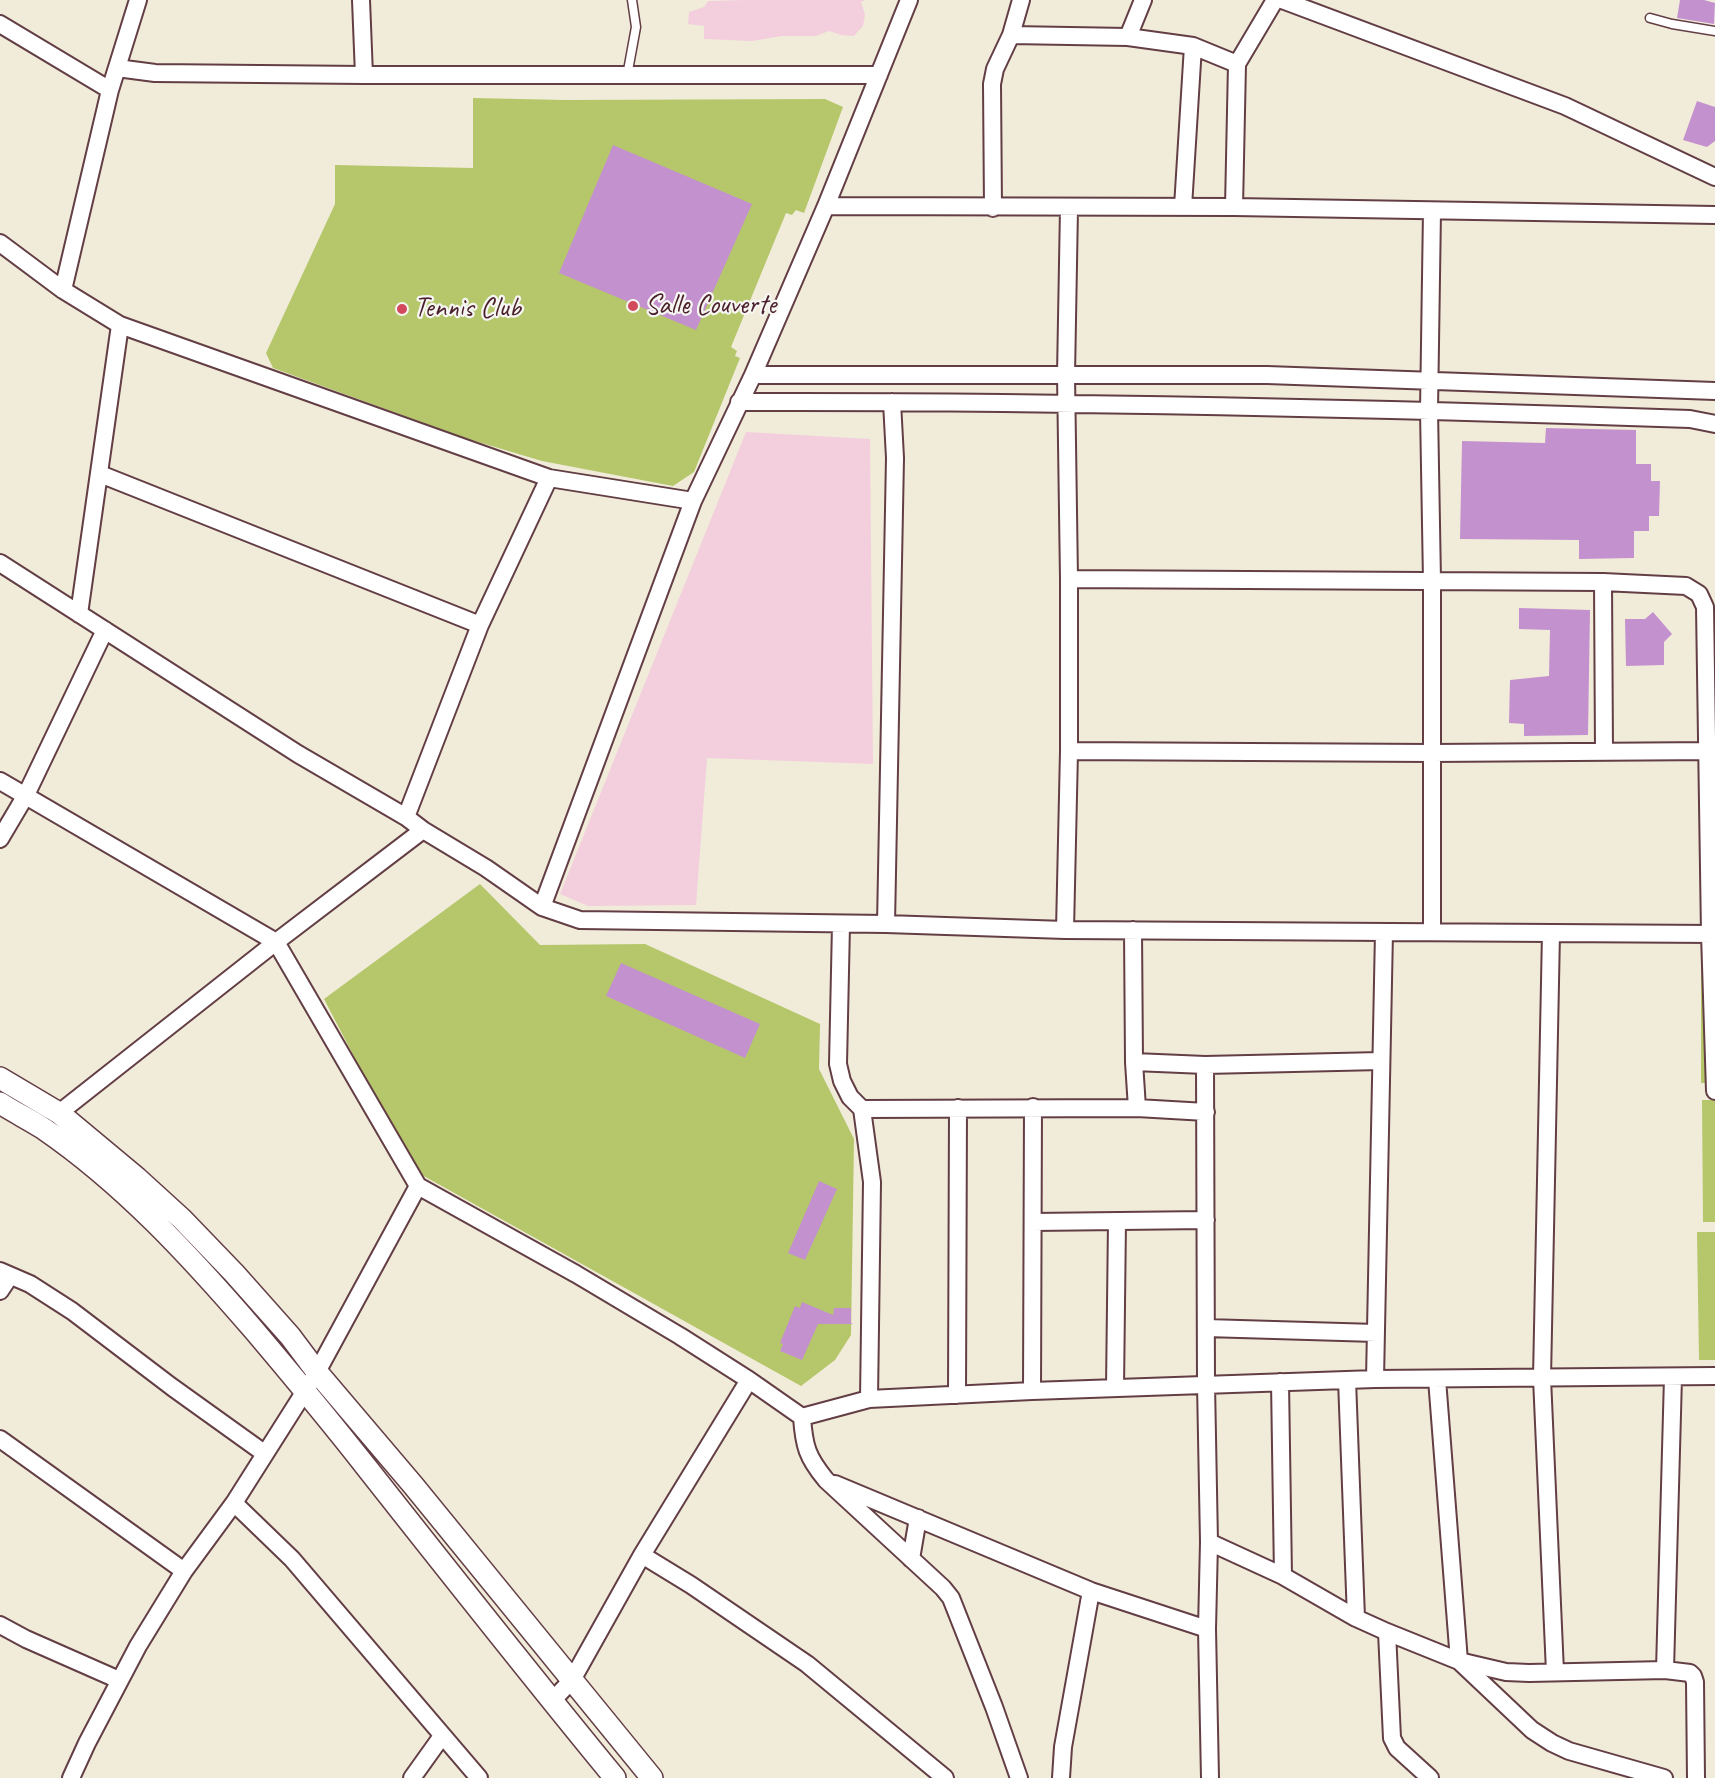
<!DOCTYPE html>
<style>
body{margin:0}
canvas{display:block;background:#f1ebd9}
</style>
<canvas width="1715" height="1778"></canvas>
<script>
const c = document.querySelector('canvas').getContext('2d');
c.lineJoin = 'round';
function fill(path, color) {
  c.fillStyle = color;
  c.fill(path, 'evenodd');
}
function strokePath(path, color, width, dash) {
  c.strokeStyle = color;
  c.lineWidth = width;
  c.lineCap = dash ? 'butt' : 'round';
  c.setLineDash(dash || []);
  c.stroke(path);
}
function drawText(font, color, halo, rows, align = 'center') {
  c.font = font + ' Caveat,sans-serif';
  c.lineWidth = 4.5;
  c.setLineDash([]);
  c.textBaseline = 'middle';
  c.strokeStyle = halo;
  c.fillStyle = color;
  for (const [text, x, y, turn = 0] of rows) {
    c.save();
    c.translate(x, y);
    c.rotate((+turn || 0) * Math.PI / 180);
    c.textAlign = isNaN(turn) ? turn : align;
    if (halo) c.strokeText(text, 0, 0);
    c.fillText(text, 0, 0);
    c.restore();
  }
}
fill(new Path2D(`
 M745 0H865L861 2 865 15 863 26 854 36 841 35 829 31 816 36H782L752 41 704 39V26L688 24 689 12 704 7 708 1Z
 M746 432 870 439 873 764 707 758 696 905 588 906 560 894Z`), '#f3cfde');
fill(new Path2D(`
 M473 98 566 100 825 99 843 107 804 213 796 210 792 215 786 213 731 347 737 351 735 356 740 358 694 472 673 486 542 461 465 438 273 368 266 353 335 204V165L473 168Z
 M480 884 540 945 645 944 820 1024 819 1069 854 1139 851 1335 835 1360 801 1386 413 1170 324 999Z
 M1701 956H1715V1083H1701Z
 M1702 1100H1715V1222H1703Z
 M1697 1232H1715V1360H1699Z`), '#b5c76a');
fill(new Path2D(`
 M1680 0H1704L1715 3 1714 24 1677 18Z
 M1697 101 1715 107V141L1707 147 1683 140Z
 M613 145 752 204 696 330 559 273Z
 M1546 428 1636 430V464H1651V481H1660L1659 516H1649V531H1634V558L1579 559V540L1460 539 1462 441 1545 443Z
 M1519 608 1590 610 1588 735 1524 736V724L1509 723 1510 680 1549 676 1550 630 1519 629Z
 M1653 612 1672 634 1664 642V665L1626 666 1625 619H1645Z
 M621 963 760 1024 745 1058 606 996Z
 M819 1181 837 1189 805 1260 788 1253Z
 M802 1302 833 1315 834 1308H851V1323L853 1324H818L802 1360 780 1351 783 1344 780 1343 795 1306 800 1308Z`), '#c491cf');
const service = new Path2D(`
 M1650 18 1672 24 1715 31
 M627 76 636 27 632 0`);
const minor = new Path2D(`
 M361 0 364 75
 M1282 0 1565 106 1715 177
 M0 24 110 90
 M1011 35 1128 37 1193 46 1237 64 1275 0
 M1128 37 1143 0
 M117 68 155 73 364 75H879
 M826 206 1234 207 1715 215
 M1183 207 1193 46
 M1234 207 1237 64
 M993 208 992 84 995 69 1011 35 1021 0
 M0 243 63 290 120 325 549 478 693 501
 M63 290 110 90 138 0
 M753 375H1267L1715 391
 M739 402C1056 401 1373 408 1690 419L1715 424
 M100 474 480 625
 M0 563 298 754 406 817 423 830 486 868 542 907 580 920 886 924 1065 930 1715 934
 M1069 579 1603 582 1686 586 1699 594 1705 607 1710 934 1715 1091
 M1603 582 1604 751
 M79 614 120 325
 M1069 751 1431 753 1715 751
 M0 781 276 942 418 1186 576 1274 680 1336 749 1380 802 1417C804 1446 807 1457 826 1480L943 1588 951 1598 994 1707 1019 1778
 M406 817 480 625 549 478
 M0 839 26 795 105 630
 M542 907 693 501 753 375 826 206 909 0
 M886 924 895 458 892 402
 M841 925 838 1064 842 1081 850 1097 862 1109 872 1182 869 1399
 M1065 930 1069 751V579L1066 375 1069 208
 M1133 930 1134 1062 1137 1108
 M1432 932V581L1429 410 1432 211
 M1551 933 1542 1378 1555 1672
 M1134 1062 1205 1065 1381 1061
 M1205 1065 1206 1384 1209 1542 1207 1629 1210 1778
 M862 1109 1137 1108 1206 1112
 M59 1113 276 942 423 830
 M1033 1222 1206 1220
 M0 1271 30 1284 72 1311 172 1387 264 1453
 M0 1291 10 1276
 M1206 1328 1376 1333
 M1375 1379 1384 932
 M1437 1379 1459 1661 1506 1672 1529 1673 1665 1670 1690 1673 1693 1676 1695 1682 1696 1778
 M1347 1380 1356 1618
 M1280 1382 1283 1576
 M1115 1388 1117 1221
 M1032 1391 1033 1107
 M957 1395 958 1108
 M802 1417 869 1399 1032 1391 1375 1379 1715 1376
 M0 1439 184 1571
 M835 1484 1091 1591 1207 1629
 M234 1503 292 1559 479 1778
 M1209 1542 1283 1576 1356 1618 1387 1632 1459 1661 1532 1730 1552 1743 1569 1751 1664 1778
 M642 1555 691 1585 807 1664 945 1778
 M911 1559 918 1518
 M0 1625 26 1639 119 1680
 M1387 1632 1392 1738 1397 1748 1430 1778
 M1665 1670 1673 1377
 M552 1701 572 1680 642 1555 749 1380
 M71 1778 87 1743 138 1646 184 1571 234 1503 317 1372 418 1186
 M412 1778 442 1736
 M1061 1778 1063 1747 1091 1591`);
const tertiary = new Path2D(`
 M0 1078 59 1113 137 1178 182 1219 234 1273 290 1336 317 1372 413 1485 652 1778
 M0 1103C14 1112 30 1120 44 1129 124 1184 190 1256 253 1329 292 1375 330 1421 367 1468 449 1572 531 1676 615 1778`);
strokePath(service, '#633e45', 11);
strokePath(minor, '#633e45', 20);
strokePath(tertiary, '#633e45', 24);
strokePath(service, '#fff', 8);
strokePath(minor, '#fff', 16);
strokePath(tertiary, '#fff', 21);
for (const [x, y, r, color] of [
 [633,306,6,"#d1495b"],
 [402,309,6,"#d1495b"]
]) {
  const dot = new Path2D();
  dot.arc(x, y, r, 0, 2 * Math.PI);
  c.fillStyle = color;
  c.fill(dot);
  strokePath(dot, '#f6f6f2', 2);
}
drawText('28px', '#4a1f2b', '#f6f6f2', [
 ["Salle Couverte",645,306],
 ["Tennis Club",414,309]
], 'left');
</script>
